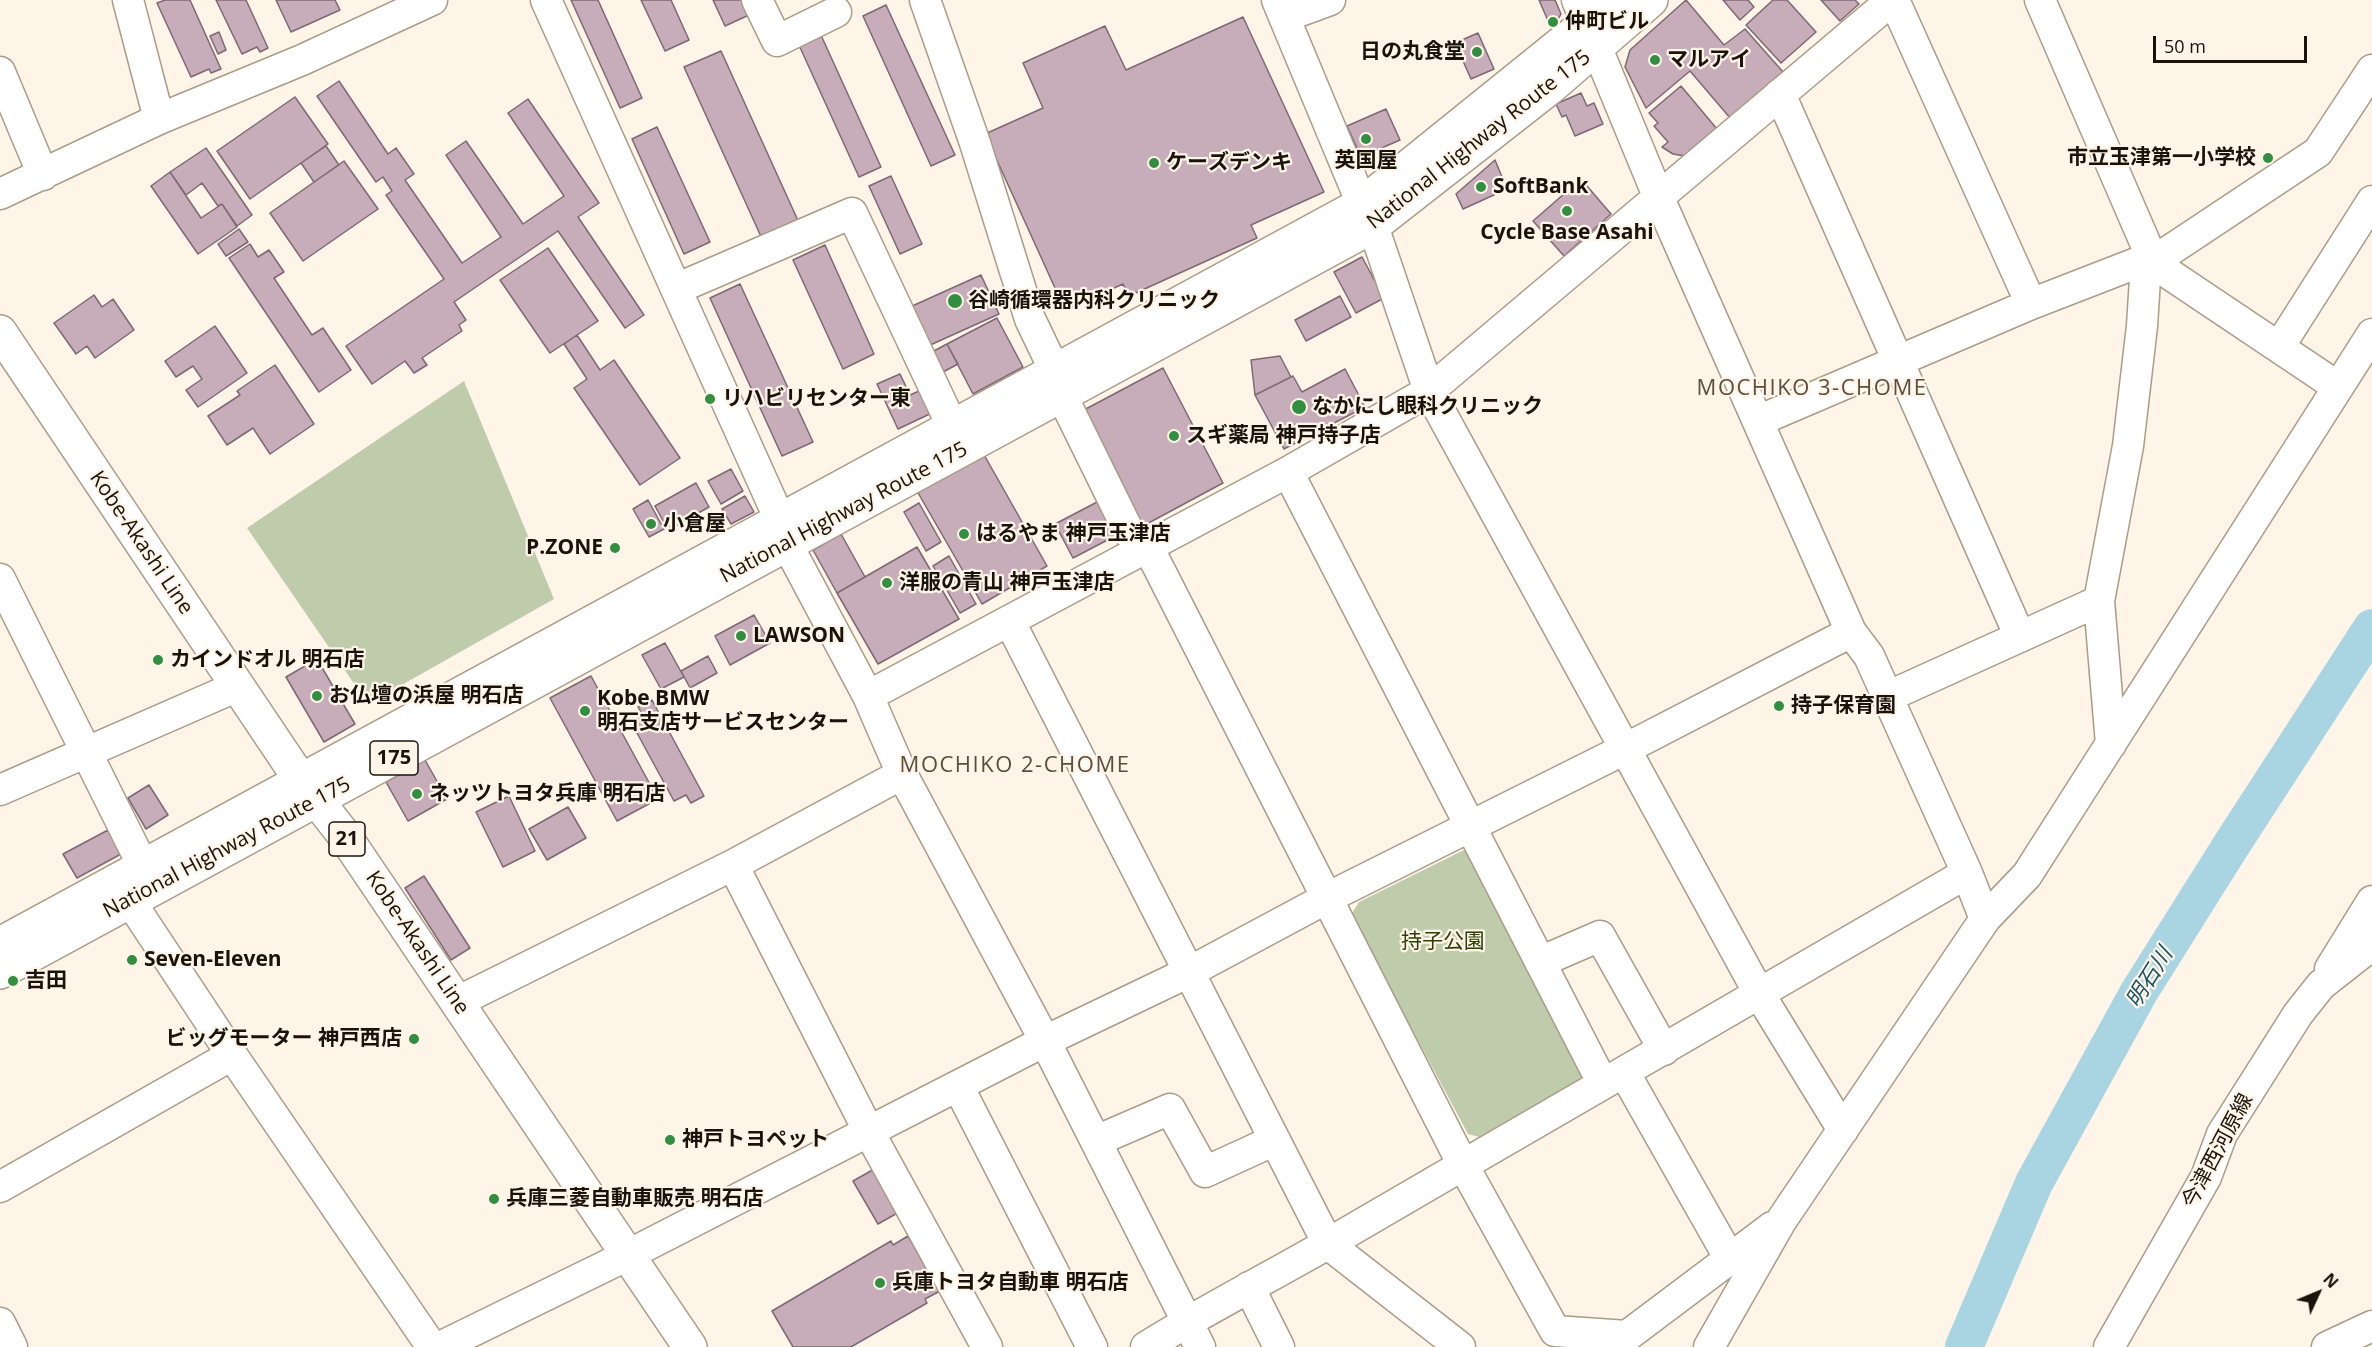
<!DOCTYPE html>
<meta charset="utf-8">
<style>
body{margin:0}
#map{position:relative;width:2372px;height:1347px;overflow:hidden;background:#fef4e7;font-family:"Open Sans",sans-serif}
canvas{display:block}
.north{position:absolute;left:2288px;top:1263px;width:60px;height:60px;-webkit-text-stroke:4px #fef4e7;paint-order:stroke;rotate:46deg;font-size:16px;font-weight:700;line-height:24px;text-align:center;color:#19130c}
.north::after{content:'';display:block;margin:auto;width:21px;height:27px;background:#19130c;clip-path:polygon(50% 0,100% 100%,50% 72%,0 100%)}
.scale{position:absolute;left:2153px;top:36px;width:154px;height:27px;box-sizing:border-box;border:3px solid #19130c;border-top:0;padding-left:8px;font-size:18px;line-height:21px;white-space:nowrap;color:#19130c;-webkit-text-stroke:4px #fef4e7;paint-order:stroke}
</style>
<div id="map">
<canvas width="2372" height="1347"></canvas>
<div class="north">N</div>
<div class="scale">50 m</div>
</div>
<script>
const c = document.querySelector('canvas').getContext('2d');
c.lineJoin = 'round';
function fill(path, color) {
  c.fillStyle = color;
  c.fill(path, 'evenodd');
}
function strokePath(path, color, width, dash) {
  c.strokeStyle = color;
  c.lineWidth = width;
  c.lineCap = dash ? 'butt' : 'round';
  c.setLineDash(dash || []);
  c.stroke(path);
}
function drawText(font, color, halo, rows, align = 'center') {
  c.font = font + ' "Open Sans","Noto Sans JP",sans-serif';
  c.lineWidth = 4.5;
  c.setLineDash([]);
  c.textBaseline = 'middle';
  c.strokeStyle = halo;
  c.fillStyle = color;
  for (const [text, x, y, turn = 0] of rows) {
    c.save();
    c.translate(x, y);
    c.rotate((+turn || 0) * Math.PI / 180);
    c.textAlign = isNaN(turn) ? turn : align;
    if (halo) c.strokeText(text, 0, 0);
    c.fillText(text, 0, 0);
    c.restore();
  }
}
fill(new Path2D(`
 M464 381 554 599 368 704 247 528Z
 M1464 850 1475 856 1582 1068 1581 1080 1479 1137 1468 1134 1351 915 1359 902Z`), '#bfccac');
strokePath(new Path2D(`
 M1964 1347 2034 1183 2139 992 2232 844 2372 628`), '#a9d5e3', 38);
const building = new Path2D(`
 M165 0H190L221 69 211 73 209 69 191 77 157 3Z
 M216 0H246L268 48 260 52 257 47 242 54Z
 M276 0H335L340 10 291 32Z
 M571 0H598L642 98 620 108Z
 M641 0H671L689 40 665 51Z
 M713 0H742L749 15 725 26Z
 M1539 0H1555L1561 14 1552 30Z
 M1686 0 1724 45 1745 29 1784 73 1731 119 1690 71 1646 108 1625 67 1630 50Z
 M1723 0H1748L1754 7 1740 20Z
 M1773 0H1787L1816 32 1781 63 1746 25Z
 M1821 0H1855L1859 4 1840 21Z
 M886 5 955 155 931 166 863 16Z
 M1243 17 1324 192 1251 225 1257 238 1129 296 1123 284 1065 310 985 134 1043 108 1023 63 1105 26 1126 70Z
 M219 32 226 50 218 54 210 36Z
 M820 33 881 167 859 177 798 43Z
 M1478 33 1494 69 1471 79 1455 43Z
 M721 51 800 225 763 241 684 67Z
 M339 81 388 154 396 148 414 174 405 180 462 263 501 237 446 155 466 141 523 224 564 196 508 113 528 99 599 203 578 217 644 315 625 328 558 231 454 302 466 320 459 325 462 331 422 358 427 365 414 373 405 361 372 384 346 346 444 279 386 195 392 191 383 177 376 182 317 96Z
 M1681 86 1717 129 1685 156 1673 154 1662 147 1668 142 1654 126 1658 123 1649 113Z
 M1581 93 1587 106 1594 103 1603 124 1575 136 1566 115 1562 117 1556 104Z
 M295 97 328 144 250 199 217 151Z
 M1386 109 1400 140 1361 157 1347 126Z
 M657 127 710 242 684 254 632 139Z
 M326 146 339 165 314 182 301 163Z
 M206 148 252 215 237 226 222 204 218 206 202 183 186 195 170 172Z
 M1495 160 1507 189 1463 209 1456 194Z
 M344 161 378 209 303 261 270 213Z
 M170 172 201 218 222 204 237 227 198 254 151 186Z
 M891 176 922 244 900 254 869 186Z
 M1581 179 1611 214 1564 256 1533 221Z
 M239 229 248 242 226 256 218 244Z
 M250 244 258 257 269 250 284 272 274 278 312 335 323 328 351 370 319 392 229 258Z
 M825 245 874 354 843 369 793 260Z
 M548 248 598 321 550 353 500 280Z
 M1362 257 1384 298 1356 313 1334 272Z
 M981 275 999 314 928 346 910 307Z
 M740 284 813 442 782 456 710 298Z
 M94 295 102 307 113 299 134 330 95 358 87 346 76 354 54 323Z
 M1340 296 1351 317 1306 341 1295 320Z
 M997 318 1023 367 973 394 947 344Z
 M215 326 247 373 198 407 186 390 202 379 193 366 176 377 165 361Z
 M577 335 600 370 614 360 680 458 640 485 574 388 587 379 564 344Z
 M947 344 958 364 943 372 932 352Z
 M1280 356 1291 377 1255 395 1251 360Z
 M275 365 314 424 270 454 253 428 227 445 208 416 240 395 237 391Z
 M1163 368 1223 483 1143 526 1082 411Z
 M1345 369 1365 407 1284 449 1255 395 1293 376 1302 392Z
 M900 374 910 395 926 388 936 411 898 429 877 384Z
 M983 453 1047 566 982 604 917 491Z
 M731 469 743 491 721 504 708 481Z
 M696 483 709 507 668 530 655 506Z
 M745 496 754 512 731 524 722 509Z
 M648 500 664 529 649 537 633 509Z
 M1101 500 1119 534 1073 558 1055 524Z
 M919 503 941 542 926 551 904 512Z
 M841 534 865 577 837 593 813 550Z
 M917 547 959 619 878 664 837 593Z
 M949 556 976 604 960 613 933 566Z
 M754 615 770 643 730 665 715 636Z
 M665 643 684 677 661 689 642 655Z
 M708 656 717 673 690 688 681 671Z
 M317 659 355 724 324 742 286 677Z
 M591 676 658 799 617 821 550 698Z
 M652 700 704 796 691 803 686 795 674 801 631 722 643 716 638 707Z
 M425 760 447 799 408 821 386 782Z
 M149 785 168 815 146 829 128 798Z
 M509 796 535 851 503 867 476 812Z
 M568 807 586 838 547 860 529 829Z
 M108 830 121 854 77 878 63 854Z
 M424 876 470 948 451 960 405 888Z
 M876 1168 901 1211 878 1224 853 1181Z
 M908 1236 940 1291 925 1299 927 1303 851 1347H793L772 1311 891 1241 893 1245Z`);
fill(building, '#c6adb9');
strokePath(building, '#7f6873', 1.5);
const minor = new Path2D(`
 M128 0 159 119
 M546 0 780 520 787 544 868 696 902 774 1045 1041 1200 1347
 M757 0 777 41 836 12
 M925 0 975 143 1030 319 1065 392
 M1277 0 1362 204 1373 226 1429 391 1760 995 1843 1130
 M1577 0 1658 196 1851 632 1869 656 1967 873 1985 919
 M1894 0 2031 304
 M1284 17 1330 0
 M0 72 43 175
 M1780 94 2020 637
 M0 194 159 119 302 60 432 0
 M2147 259 2338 387
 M676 289 852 213 963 449
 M2279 347 2372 201
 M1067 406 1130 534
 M1758 421 2031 304 2147 259 2163 255 2318 152 2372 70
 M1288 472 1603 1084
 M1148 547 1463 1165 1555 1331 1627 1336 1772 1227
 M0 579 143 866
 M2099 601 2111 744
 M1010 622 1328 1244 1460 1347
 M868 696 1288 472 1429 391 1892 0
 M1887 697 2099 601 2128 446 2142 326 2147 247 2040 0
 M0 790 238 686
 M733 865 869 1132 987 1347
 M119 879 130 901 232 1055 432 1347
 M1540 962 1600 936 1664 1050
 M2330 969 2372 901
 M457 1002 733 865 902 774
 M1624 1072 1730 1259
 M958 1086 1092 1347
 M1096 1141 1170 1109 1205 1172 1275 1140
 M0 1187 232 1055
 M1249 1287 1279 1347
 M0 1323 12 1347
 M440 1347 628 1255 1045 1041 1189 972 1327 898 1625 749 1851 632
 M1146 1347C1208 1308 1273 1276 1336 1239 1546 1116 1758 996 1967 873
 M1709 1347 1781 1221 1985 919 2027 875 2372 334
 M2109 1347 2206 1177 2222 1134 2298 1014 2321 985 2372 945
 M2327 1347 2372 1326`);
const major = new Path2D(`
 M0 332 300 779 344 835 690 1347`);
const highway = new Path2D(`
 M0 944 1362 204 1615 0
 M0 972 1373 226 1552 86 1651 0`);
strokePath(minor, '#ab9c88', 33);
strokePath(major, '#ab9c88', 36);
strokePath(highway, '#ab9c88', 36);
strokePath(minor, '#fff', 30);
strokePath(major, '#fff', 33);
strokePath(highway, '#fff', 33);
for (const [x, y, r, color] of [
 [1553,22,6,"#328f41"],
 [1477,52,6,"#328f41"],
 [1655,60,6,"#328f41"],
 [1366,139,6,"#328f41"],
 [2268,158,6,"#328f41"],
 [1154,163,6,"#328f41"],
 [1481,187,6,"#328f41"],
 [1567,211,6,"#328f41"],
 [955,301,8,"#328f41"],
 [710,399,6,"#328f41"],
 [1299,407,8,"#328f41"],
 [1174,436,6,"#328f41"],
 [651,524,6,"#328f41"],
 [964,534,6,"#328f41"],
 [615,548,6,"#328f41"],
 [887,583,6,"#328f41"],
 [741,636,6,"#328f41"],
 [158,660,6,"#328f41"],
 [317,696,6,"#328f41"],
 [1779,706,6,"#328f41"],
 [585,711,6,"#328f41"],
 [417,794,6,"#328f41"],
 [132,960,6,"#328f41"],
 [13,981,6,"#328f41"],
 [414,1039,6,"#328f41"],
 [670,1140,6,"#328f41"],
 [494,1199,6,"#328f41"],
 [880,1283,6,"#328f41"]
]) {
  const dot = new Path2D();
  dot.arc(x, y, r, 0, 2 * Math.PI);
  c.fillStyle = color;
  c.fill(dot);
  strokePath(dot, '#fef4e7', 2);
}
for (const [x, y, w] of [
 [394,758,48],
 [347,839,36]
]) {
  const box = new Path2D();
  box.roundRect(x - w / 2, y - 17, w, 34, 4.5);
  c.fillStyle = '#fef4e7';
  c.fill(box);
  strokePath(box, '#19130c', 1.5);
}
drawText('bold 20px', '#19130c', null, [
 ["175",394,758],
 ["21",347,839]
]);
drawText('bold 21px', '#19130c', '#fef4e7', [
 ["仲町ビル",1565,22],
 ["日の丸食堂",1465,52,"right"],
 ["マルアイ",1667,60],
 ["市立玉津第一小学校",2256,158,"right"],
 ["英国屋",1366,161,"center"],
 ["ケーズデンキ",1166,163],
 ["SoftBank",1493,187],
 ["Cycle Base Asahi",1567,233,"center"],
 ["谷崎循環器内科クリニック",968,301],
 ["リハビリセンター東",722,399],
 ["なかにし眼科クリニック",1312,407],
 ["スギ薬局 神戸持子店",1186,436],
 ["小倉屋",663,524],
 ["はるやま 神戸玉津店",976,534],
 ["P.ZONE",603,548,"right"],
 ["洋服の青山 神戸玉津店",899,583],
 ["LAWSON",753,636],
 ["カインドオル 明石店",170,660],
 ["お仏壇の浜屋 明石店",329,696],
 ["Kobe BMW",597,699],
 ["明石支店サービスセンター",597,723],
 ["持子保育園",1791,706],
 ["ネッツトヨタ兵庫 明石店",429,794],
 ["Seven-Eleven",144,960],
 ["吉田",25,981],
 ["ビッグモーター 神戸西店",402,1039,"right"],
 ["神戸トヨペット",682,1140],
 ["兵庫三菱自動車販売 明石店",506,1199],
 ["兵庫トヨタ自動車 明石店",892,1283]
], 'left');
drawText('21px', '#19130c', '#fef4e7', [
 ["National Highway Route 175",1479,140,-38],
 ["National Highway Route 175",844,513,-28],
 ["Kobe-Akashi Line",141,543,56],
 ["National Highway Route 175",227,848,-28],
 ["Kobe-Akashi Line",417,943,56],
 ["今津西河原線",2218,1151,-62]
]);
drawText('21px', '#2c3e06', '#fef4e7', [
 ["持子公園",1443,942]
]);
c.letterSpacing = '1.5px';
drawText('22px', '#5c4e3c', '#fef4e7', [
 ["MOCHIKO 3-CHOME",1812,389],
 ["MOCHIKO 2-CHOME",1015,766]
]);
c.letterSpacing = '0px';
drawText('italic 22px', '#195363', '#fef4e7', [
 ["明石川",2150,978,-58]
]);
</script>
